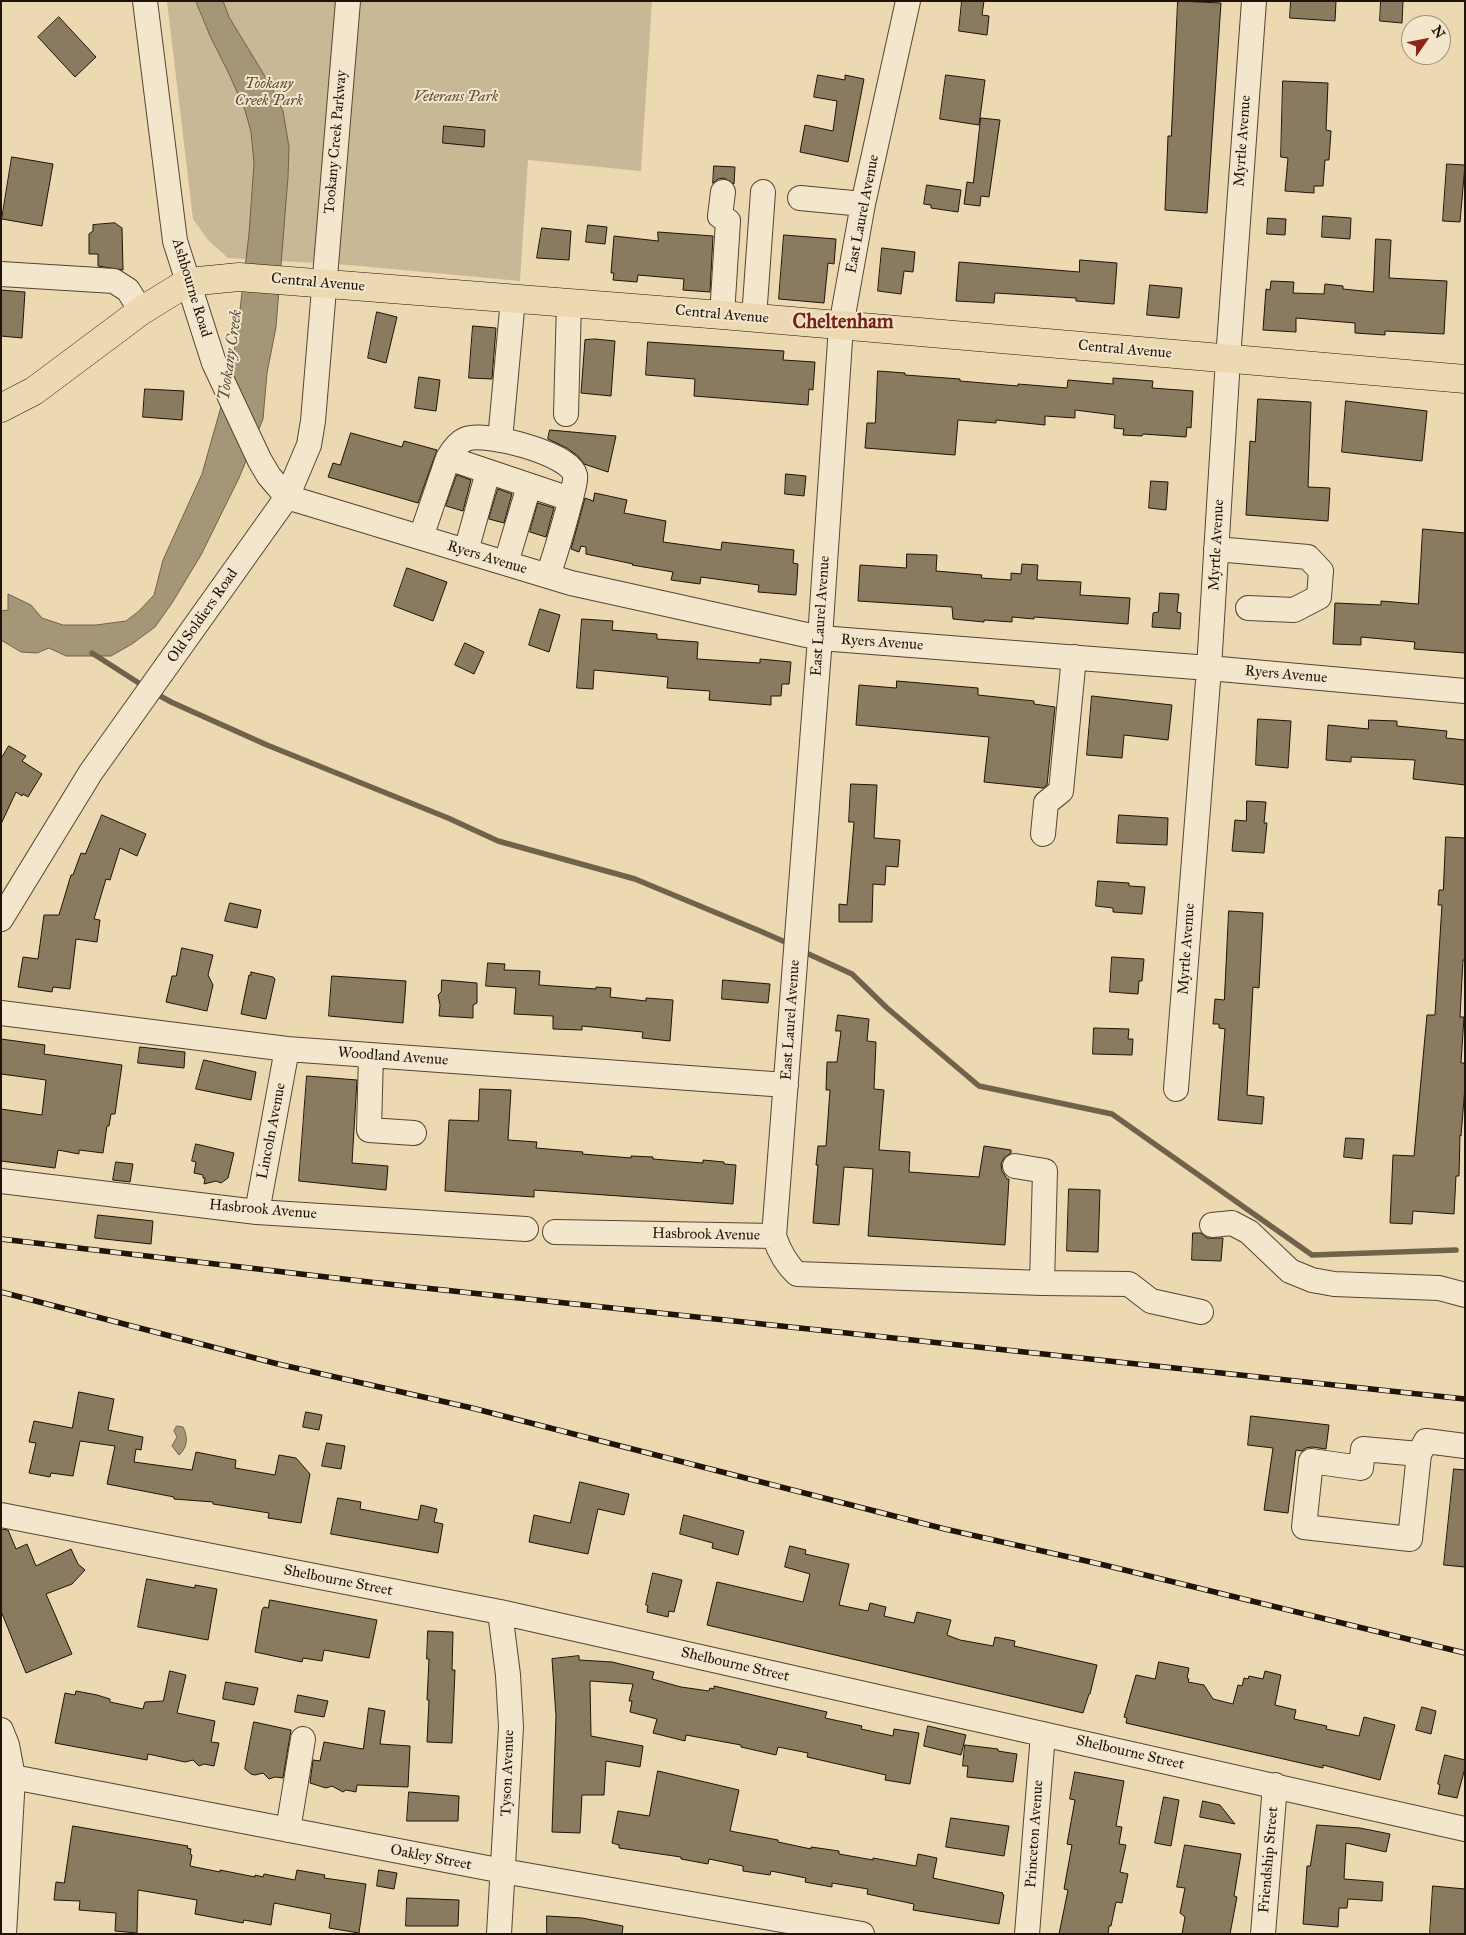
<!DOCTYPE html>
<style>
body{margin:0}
#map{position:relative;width:1466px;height:1935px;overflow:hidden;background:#ecd9b2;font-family:"IM FELL Great Primer",serif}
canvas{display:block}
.frame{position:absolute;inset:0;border:2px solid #1e1407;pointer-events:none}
.north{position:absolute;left:1401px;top:15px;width:50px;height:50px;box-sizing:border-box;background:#f3e6cd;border:1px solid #9e927e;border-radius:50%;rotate:57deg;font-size:14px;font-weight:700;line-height:20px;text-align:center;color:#1e1407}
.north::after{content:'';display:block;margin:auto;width:18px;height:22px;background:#8f2418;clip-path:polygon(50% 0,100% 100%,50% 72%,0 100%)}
</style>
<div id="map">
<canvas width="1466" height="1935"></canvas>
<div class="frame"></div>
<div class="north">N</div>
</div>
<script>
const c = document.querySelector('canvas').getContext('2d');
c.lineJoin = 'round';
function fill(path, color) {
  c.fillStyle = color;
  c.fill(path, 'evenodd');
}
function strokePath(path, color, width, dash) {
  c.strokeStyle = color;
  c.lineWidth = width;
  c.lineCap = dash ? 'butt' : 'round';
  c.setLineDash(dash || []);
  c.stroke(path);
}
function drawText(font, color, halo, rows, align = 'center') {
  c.font = font + ' "IM FELL Great Primer",serif';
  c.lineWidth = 4;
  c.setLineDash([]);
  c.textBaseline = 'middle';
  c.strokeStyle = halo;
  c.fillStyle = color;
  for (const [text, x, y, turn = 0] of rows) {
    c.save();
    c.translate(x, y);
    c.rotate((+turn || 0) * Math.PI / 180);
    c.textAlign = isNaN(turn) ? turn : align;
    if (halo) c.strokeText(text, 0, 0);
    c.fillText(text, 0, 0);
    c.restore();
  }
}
fill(new Path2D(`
 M167 1H652L641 171 528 160 520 281 349 265 228 258 208 240 193 219Z`), '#c9b895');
const water = new Path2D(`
 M196 1H223L229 17 272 88 283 111 289 147 288 177 276 327 267 373 263 419 239 478 201 555 172 603 155 627 132 644 111 656H66L49 648 37 653 21 652 1 640V611L8 610V594L31 605 42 618 63 625H96L126 621 139 611 154 595 163 560 202 474 228 382 237 335 249 234 254 163 251 132 245 110 229 74 211 38Z
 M177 1426 183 1427C188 1437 188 1447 179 1455L172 1446 177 1437 174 1431Z`);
fill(water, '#a69678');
strokePath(water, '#70624b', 1);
strokePath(new Path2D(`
 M92 653 145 687
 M153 692 171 702 267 745 448 818 498 841 635 879 760 931 792 945
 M802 951 852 974 887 1008 979 1086 1112 1114 1312 1255 1456 1250`), '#70624b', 5.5);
const building = new Path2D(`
 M962 1H984L982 15 989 16 987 35 959 31Z
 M1178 1 1221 3 1207 213 1165 210 1168 136H1171Z
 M1291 1H1336L1335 21 1290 18Z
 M1381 1H1403L1402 23 1380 21Z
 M59 17 96 57 75 77 38 37Z
 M818 75 845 80V75L864 79 848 162 800 152 805 125 833 131 837 101 814 97Z
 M946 75 985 80 979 125 940 119Z
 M1283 81 1328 83 1326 130 1331 131 1329 160H1325L1323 186H1314V193L1285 191 1288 158 1281 157Z
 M981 118 1000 120 989 197 981 196 980 206 964 204 967 182 973 183Z
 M444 126 485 130 484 147 443 143Z
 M12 157 53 164 42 226 2 219Z
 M1447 164 1465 165 1460 222 1443 221Z
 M714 166 735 167 734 184 724 178 718 179 713 183Z
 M927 185 961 190 958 212 931 208V205L924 204Z
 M1323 216 1351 218 1350 239 1322 237Z
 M1268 218 1286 219 1285 235 1267 234Z
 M115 223 122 228 123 270 98 266V254H89V234L93 231V225Z
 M588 225 607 227 605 244 586 242Z
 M542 228 571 231 569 260 537 258Z
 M658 232 713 236 710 292 683 290 684 279 638 275 637 282 613 280 614 273H611L614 236 658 241Z
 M784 235 836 239 834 264 828 263 824 303 779 299Z
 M1376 239 1391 240 1389 278 1447 281 1444 334 1385 331V335L1355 333V323L1296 318V332L1263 330 1266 289 1270 290 1271 281 1294 282 1293 293 1324 294 1325 284 1343 286V289L1373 292Z
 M882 248 915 252 913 272 904 271 901 294 878 291Z
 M1080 260 1117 263 1114 304 1076 301V298L995 293 994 303 956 301 959 262 1079 272Z
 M1150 285 1182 288 1179 318 1147 315Z
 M1 290 25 292 22 338 1 336Z
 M377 312 397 317 386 363 368 358Z
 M473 326 496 328 492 379 469 378Z
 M595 339 615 341 611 396 581 393 585 340Z
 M648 342 784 351 783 360 815 362 813 390 809 389 808 405 694 396 695 379 646 375Z
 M878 371 905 373V375L960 379V381L1018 386V384L1067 388 1068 380 1113 384V378L1153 381 1152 388 1193 391 1191 428 1187 427 1186 437 1143 434 1142 436 1123 435 1124 429 1114 428 1115 415 1075 410V418L1045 416V425L996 420V423L958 420 955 455 865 448 867 423H875Z
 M419 377 440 380 436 411 415 408Z
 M145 389 184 391 182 420 143 417Z
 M1258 399 1311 402 1308 487 1330 488 1328 521 1246 515 1250 441 1255 442Z
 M1346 401 1427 411 1422 461 1342 452Z
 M550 430 616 436 608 472 584 464 578 456 567 448 548 439Z
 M351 433 402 447 404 441 437 450 418 503 328 477 333 463 340 465Z
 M786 474 806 476 804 496 785 494Z
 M457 475 471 480 463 511 446 506Z
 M1151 481 1168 482 1166 510 1149 508Z
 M498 489 512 494 504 523 489 519Z
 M595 493 627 500 624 513 666 521 663 542 721 550 722 542 794 550 793 563 798 564 796 595 758 592 759 585 701 577 700 584 671 580 673 572 632 565 633 564 586 554V547L581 546 579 552 571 549 585 498 593 501Z
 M538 503 554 508 546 537 530 532Z
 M1423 529 1465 533V653L1414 649 1415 642 1361 637V645L1333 644 1335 603 1381 605V601L1418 604Z
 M907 554 937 555 936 571 982 575 981 578 1011 580V573L1021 574 1022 564 1038 565 1037 580 1081 582 1080 595 1130 598 1128 624 1034 617V619L1012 617V622L984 620V622L953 619 952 607 858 601 860 565 906 568Z
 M407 568 447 582 433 621 394 606Z
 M1160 593 1179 594 1177 612 1181 613 1180 629 1152 627 1153 613 1158 612Z
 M540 609 560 615 549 652 529 645Z
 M582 619 613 621 612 630 657 634V639L698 642 697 659 760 663V659L791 662 789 684H782L781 696H771V705L709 700 710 691 667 688 668 677 594 670 593 689 577 688Z
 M465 643 484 652 474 674 455 665Z
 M897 681 978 688V695L1034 701V704L1055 707 1047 785 1043 788 984 782 989 737 856 725 859 685 896 688Z
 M1092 696 1172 705 1168 740 1124 735 1122 758 1087 755Z
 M1258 719 1291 721 1288 768 1256 765Z
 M1369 720 1397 721V726L1447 731 1446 738 1465 740V785L1413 779 1415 760 1351 757V762L1326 760 1328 725 1368 729Z
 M9 746 26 756 22 761 42 774 28 797 23 794 22 796 16 792 1 824V759Z
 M851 784 877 785 874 838 900 840 898 867 886 866 885 885 873 884 872 922H839V904L847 905 854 822H849Z
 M1247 801 1266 802 1264 823H1267L1264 853 1232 851 1235 820 1246 821Z
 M102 815 146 834 137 856 120 848 110 880 106 879 94 919 100 920 97 942 76 939 70 989 53 987 52 992 18 987 23 957 38 959 44 915H59L71 875H73L81 853 85 854Z
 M1119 815 1168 818 1167 845 1117 843Z
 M1446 837 1465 838V960H1463L1460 1017H1464L1461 1063H1465V1087L1461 1136 1460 1135 1459 1176H1456L1454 1214 1413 1211 1412 1224 1390 1223 1393 1155 1414 1156 1427 1015H1435L1442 905H1438L1439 890H1443Z
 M1098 881 1129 883V886L1145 887 1142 914 1113 912V908L1096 906Z
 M230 903 261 910 257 928 225 921Z
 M1229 911 1263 913 1259 988 1253 987 1247 1095 1264 1097 1262 1124 1218 1120 1225 1029 1219 1028V1024H1213L1215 999 1224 1000Z
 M182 948 213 955 208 975 213 985 207 1011 166 1002 172 976H176Z
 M1112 957 1144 959 1142 981H1139L1138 994 1110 992Z
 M488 963 505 964 504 970 540 971 539 985 596 989V987L611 988 610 997 646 1001V998L673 1000 670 1041 642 1038 643 1032 582 1026V1030L553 1029V1016L514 1014 516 988 486 986Z
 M251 972 273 977 275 979 266 1019 241 1014 249 975H251Z
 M332 976 406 981 403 1023 329 1016Z
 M442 980 477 983V1003L473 1005V1018L439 1016 440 1005 438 995 441 992Z
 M723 980 770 984 768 1003 722 999Z
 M838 1015 869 1019 867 1041 876 1042 874 1089 884 1090 879 1150 910 1152 909 1172 979 1177 984 1146 1011 1150V1153L1004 1158 1001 1164 1002 1171 1007 1179H1009L1005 1245 868 1236 873 1169 844 1167 839 1225 813 1223 818 1165H816L818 1146H826L830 1090H826L827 1062H837L841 1031H836Z
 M1094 1028 1129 1029 1128 1039H1133L1132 1055 1093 1054Z
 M1 1039 45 1045 44 1054 122 1065 115 1114H111L109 1126H107L103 1153 79 1150V1154L58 1150 55 1168 1 1161V1109L42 1115 46 1080 1 1074Z
 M140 1047 185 1052 184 1068 138 1063Z
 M204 1060 256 1072 251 1100 196 1089Z
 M307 1076 357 1080 352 1163 388 1166 386 1190 299 1181Z
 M480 1089 511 1090 508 1140 537 1142 536 1148 583 1152 582 1154 631 1158V1156L653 1157V1159L703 1163V1160L724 1162V1164L736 1165 733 1204 534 1190V1197L445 1191 449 1120 478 1121Z
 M1346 1138 1364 1139 1362 1159 1344 1157Z
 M196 1144 234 1153 228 1178 221 1183 216 1181 204 1184 205 1178H203V1175L194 1173 196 1162 192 1161Z
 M116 1162 133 1164 130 1182 113 1180Z
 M1069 1189 1100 1190 1098 1252 1067 1251Z
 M98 1215 153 1221 151 1244 95 1238Z
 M1193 1233H1201L1207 1238H1223L1221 1261 1192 1260Z
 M79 1392 114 1399 108 1430 143 1437 141 1450 136 1449 134 1462 192 1470 196 1452 236 1460 235 1468 275 1475 279 1455 296 1458 310 1474 301 1523 268 1518 269 1513 213 1504V1502L174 1499V1497L107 1484 115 1446 80 1441 73 1476 51 1473 50 1477 29 1473 36 1443 29 1442 34 1421 72 1428Z
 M306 1412 322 1415 319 1430 303 1427Z
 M1251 1416 1329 1425 1326 1449 1312 1447 1306 1448 1302 1451 1296 1450 1288 1513 1264 1510 1273 1448 1248 1445Z
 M327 1443 345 1446 341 1469 322 1466Z
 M1454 1469 1465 1470V1567L1444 1565Z
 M580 1482 629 1494 624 1515 598 1509 588 1554 529 1542 534 1515 570 1523Z
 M338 1498 361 1502 360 1509 418 1520 421 1505 437 1509 434 1522 443 1524 438 1553 331 1534Z
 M684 1515 744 1531 738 1555 712 1548 713 1543 680 1534Z
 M1 1529 8 1530 16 1549 27 1544 36 1566 71 1549 78 1564 85 1570 72 1584 46 1594 72 1654 26 1673 1 1611Z
 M790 1546 806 1550 805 1554 849 1564 839 1605 868 1611 870 1603 886 1607 884 1616 914 1623 917 1612 951 1620 947 1635 960 1640 993 1646 995 1637 1015 1641 1014 1646 1097 1665 1090 1694H1089L1083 1713 707 1625 717 1582 803 1602 810 1574 785 1567Z
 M653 1573 682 1580 674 1612 669 1611 668 1617 647 1612 648 1606 646 1605Z
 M147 1579 195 1588V1585L217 1589 208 1640 138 1627Z
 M270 1600 377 1620 369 1658 324 1650 322 1661 303 1658 302 1662 255 1652 262 1610 264 1607 268 1608Z
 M428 1631 453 1632 452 1670H455L452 1743 427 1742 429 1700H427L429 1659H427Z
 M579 1656V1660L612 1662 654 1672 652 1679 681 1687 709 1691 710 1688 714 1689V1686L827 1712 825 1718 862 1726 861 1729 893 1736 894 1729 919 1733 910 1784 885 1780 886 1775 807 1757 808 1753 778 1747 776 1755 741 1747V1745L686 1735 685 1741 653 1733 657 1719 630 1712 632 1701H629L633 1684 590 1681 591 1736 643 1746 640 1767 606 1761 604 1795H582L580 1833 552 1832 556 1716 552 1659Z
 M1159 1662 1189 1668 1187 1678 1189 1679 1188 1682 1204 1685 1213 1699 1233 1704 1238 1685 1242 1686 1244 1678 1248 1679 1249 1676 1263 1679 1265 1671 1281 1675 1275 1705 1296 1710 1294 1719 1327 1726 1326 1729 1359 1736 1364 1717 1395 1725 1380 1780 1323 1765V1768L1314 1766 1126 1723 1127 1718 1124 1717 1136 1675 1155 1679Z
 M170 1671 186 1675 177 1713 215 1721 211 1742 219 1743 214 1766 204 1764 199 1766 193 1760 185 1762 148 1754 147 1760 55 1743 65 1693 75 1695 76 1691 97 1695 110 1699V1702L143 1709 145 1702 163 1701Z
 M226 1682 258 1688 254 1705 223 1699Z
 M298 1695 328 1701 324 1717 295 1712Z
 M1422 1707 1436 1711 1431 1734 1416 1730Z
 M369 1708 385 1711 380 1744 410 1746 408 1787 357 1785 356 1792 346 1790 343 1792 332 1786 326 1788 310 1783 313 1760 320 1761 324 1742 363 1749Z
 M254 1722 291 1730 283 1778 275 1777 269 1779 263 1773 255 1775 251 1774 245 1769Z
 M928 1726 966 1735 961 1755 924 1746Z
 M965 1745 998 1749V1751L1017 1754 1013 1782 967 1777 968 1766H963Z
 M1445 1755 1465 1760V1768L1457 1798 1438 1794 1440 1785 1438 1784Z
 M658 1771 739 1790 730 1831 778 1840V1842L811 1849V1847L839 1851V1854L873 1860V1858L916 1866 918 1854 937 1858 933 1878 1003 1893 1002 1894 1004 1895 999 1924 913 1910 914 1904 867 1894 868 1889 832 1883V1887L805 1882 806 1878 771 1871 770 1875 743 1871V1866L709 1859 708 1864 681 1859V1857L619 1848V1845L612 1843 618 1811 649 1816Z
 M1075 1772 1124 1781 1116 1826 1122 1827 1119 1844 1126 1845 1120 1872 1128 1874 1122 1903 1116 1902 1111 1926H1109L1108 1934H1059L1068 1890 1064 1889 1072 1845 1067 1844 1075 1800 1070 1799Z
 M409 1792 459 1796 458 1821H407Z
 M1164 1797 1179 1800 1171 1846 1155 1843Z
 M1203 1801 1220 1805 1235 1824 1200 1817Z
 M951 1818 1009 1826 1004 1856 946 1847Z
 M1317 1825 1360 1828 1390 1834 1386 1852 1346 1843 1344 1879 1383 1882 1382 1901 1348 1899 1347 1908H1339L1338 1927 1303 1924 1307 1866H1310Z
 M73 1826 188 1846 187 1848 191 1849 190 1854 192 1855 190 1866 220 1872V1870L255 1877V1875L263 1877 264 1874 295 1880 297 1870 325 1875 324 1878 366 1884 359 1933 329 1928 331 1914 274 1903 271 1925 244 1920 243 1923 195 1914 197 1900 138 1890 137 1933 115 1931 116 1913 79 1910 80 1901 54 1900 56 1882 64 1883Z
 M1185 1845 1241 1854 1234 1896 1237 1897 1230 1934H1182L1185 1917 1180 1913 1185 1888 1177 1887Z
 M379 1870 397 1873 394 1889 377 1886Z
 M1433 1886 1465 1889V1934H1430Z
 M407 1898 459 1900 458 1926H406Z
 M547 1916 582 1918 623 1926 622 1934H549L547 1933Z`);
fill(building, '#897a60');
strokePath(building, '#1e1407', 1);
const minor = new Path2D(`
 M145 1 175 241 214 363 260 461 269 476 287 497 571 583 820 638 1209 668 1465 691
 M908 1 863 204 841 326 820 638 774 1236C779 1251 785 1263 797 1274L1042 1283 1045 1171 1015 1166
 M800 198 863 204
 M1 274 114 281 128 290 141 311
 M722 315 728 221 720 216 723 192
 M754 318 763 192
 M566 414 569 303
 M500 440 513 299
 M421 537 448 458
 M1216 549 1308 557 1321 571 1319 597 1294 610 1248 608
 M466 551 488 472
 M506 563 529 486
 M548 576C557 549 565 522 572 494 573 489 576 481 575 475 571 454 485 431 466 439 459 442 452 451 448 458L570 499
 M1043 834 1046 803 1061 791 1074 657
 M1 919 91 772 287 497 309 445 313 421 348 1
 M1 1013 287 1049 786 1085
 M371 1055 369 1130 414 1133
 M1176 1089 1209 668 1228 359 1254 1
 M1 1181 257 1212 526 1229
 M257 1212 287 1049
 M1212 1225 1232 1223 1249 1232 1290 1271 1312 1280 1334 1284 1439 1288 1465 1295
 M555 1232 774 1236
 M1042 1283 1129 1284 1151 1301 1201 1312
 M1419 1454 1363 1449 1361 1468 1311 1461 1304 1527 1410 1539 1419 1454 1426 1441 1465 1446
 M1 1515 500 1612 1465 1829
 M1 1730 7 1745 13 1777 4 1934
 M1 1777H13L503 1871 862 1934
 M288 1830 303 1739
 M499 1934 511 1727 508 1675 500 1612
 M1027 1934 1043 1734
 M1263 1934 1275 1785`);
const major = new Path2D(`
 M1 408 34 391 141 311 188 282 239 277 722 315 1465 379`);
strokePath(minor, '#524532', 26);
strokePath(major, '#1e1407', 29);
strokePath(minor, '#f3e6cd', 24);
strokePath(major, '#ecd9b2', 28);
const rail = new Path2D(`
 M1 1239 378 1283 1465 1399
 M1 1292 278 1364 472 1408 945 1529 1104 1565 1465 1653`);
strokePath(rail, '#1e1407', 5.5);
strokePath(rail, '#f3e6cd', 4, [11]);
drawText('italic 15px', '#5a4d39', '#f3e6cd', [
 ["Tookany",269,84],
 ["Creek Park",269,101],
 ["Veterans Park",456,97]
]);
drawText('15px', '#1e1407', '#f3e6cd', [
 ["Myrtle Avenue",1243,141,-86],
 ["Tookany Creek Parkway",336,142,-85],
 ["East Laurel Avenue",863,214,-79],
 ["Central Avenue",318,283,5],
 ["Ashbourne Road",191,288,73],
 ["Central Avenue",722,315,5],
 ["Central Avenue",1125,350,5],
 ["Myrtle Avenue",1217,545,-87],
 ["Ryers Avenue",487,558,17],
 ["Old Soldiers Road",203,616,-55],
 ["East Laurel Avenue",821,616,-86],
 ["Ryers Avenue",882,643,4],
 ["Ryers Avenue",1286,675,5],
 ["Myrtle Avenue",1187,949,-86],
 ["East Laurel Avenue",791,1020,-86],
 ["Woodland Avenue",393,1057,4],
 ["Lincoln Avenue",272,1131,-79],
 ["Hasbrook Avenue",263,1210,5],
 ["Hasbrook Avenue",706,1235,1],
 ["Shelbourne Street",338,1581,11],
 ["Shelbourne Street",735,1665,13],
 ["Shelbourne Street",1130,1753,13],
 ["Tyson Avenue",508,1773,-88],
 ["Princeton Avenue",1035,1834,-86],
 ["Oakley Street",431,1858,11],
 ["Friendship Street",1269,1860,-85]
]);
drawText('italic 16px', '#5b4e3a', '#f3e6cd', [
 ["Tookany Creek",231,355,-82]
]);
drawText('bold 20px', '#7a1f14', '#f3e6cd', [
 ["Cheltenham",843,323]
]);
</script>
